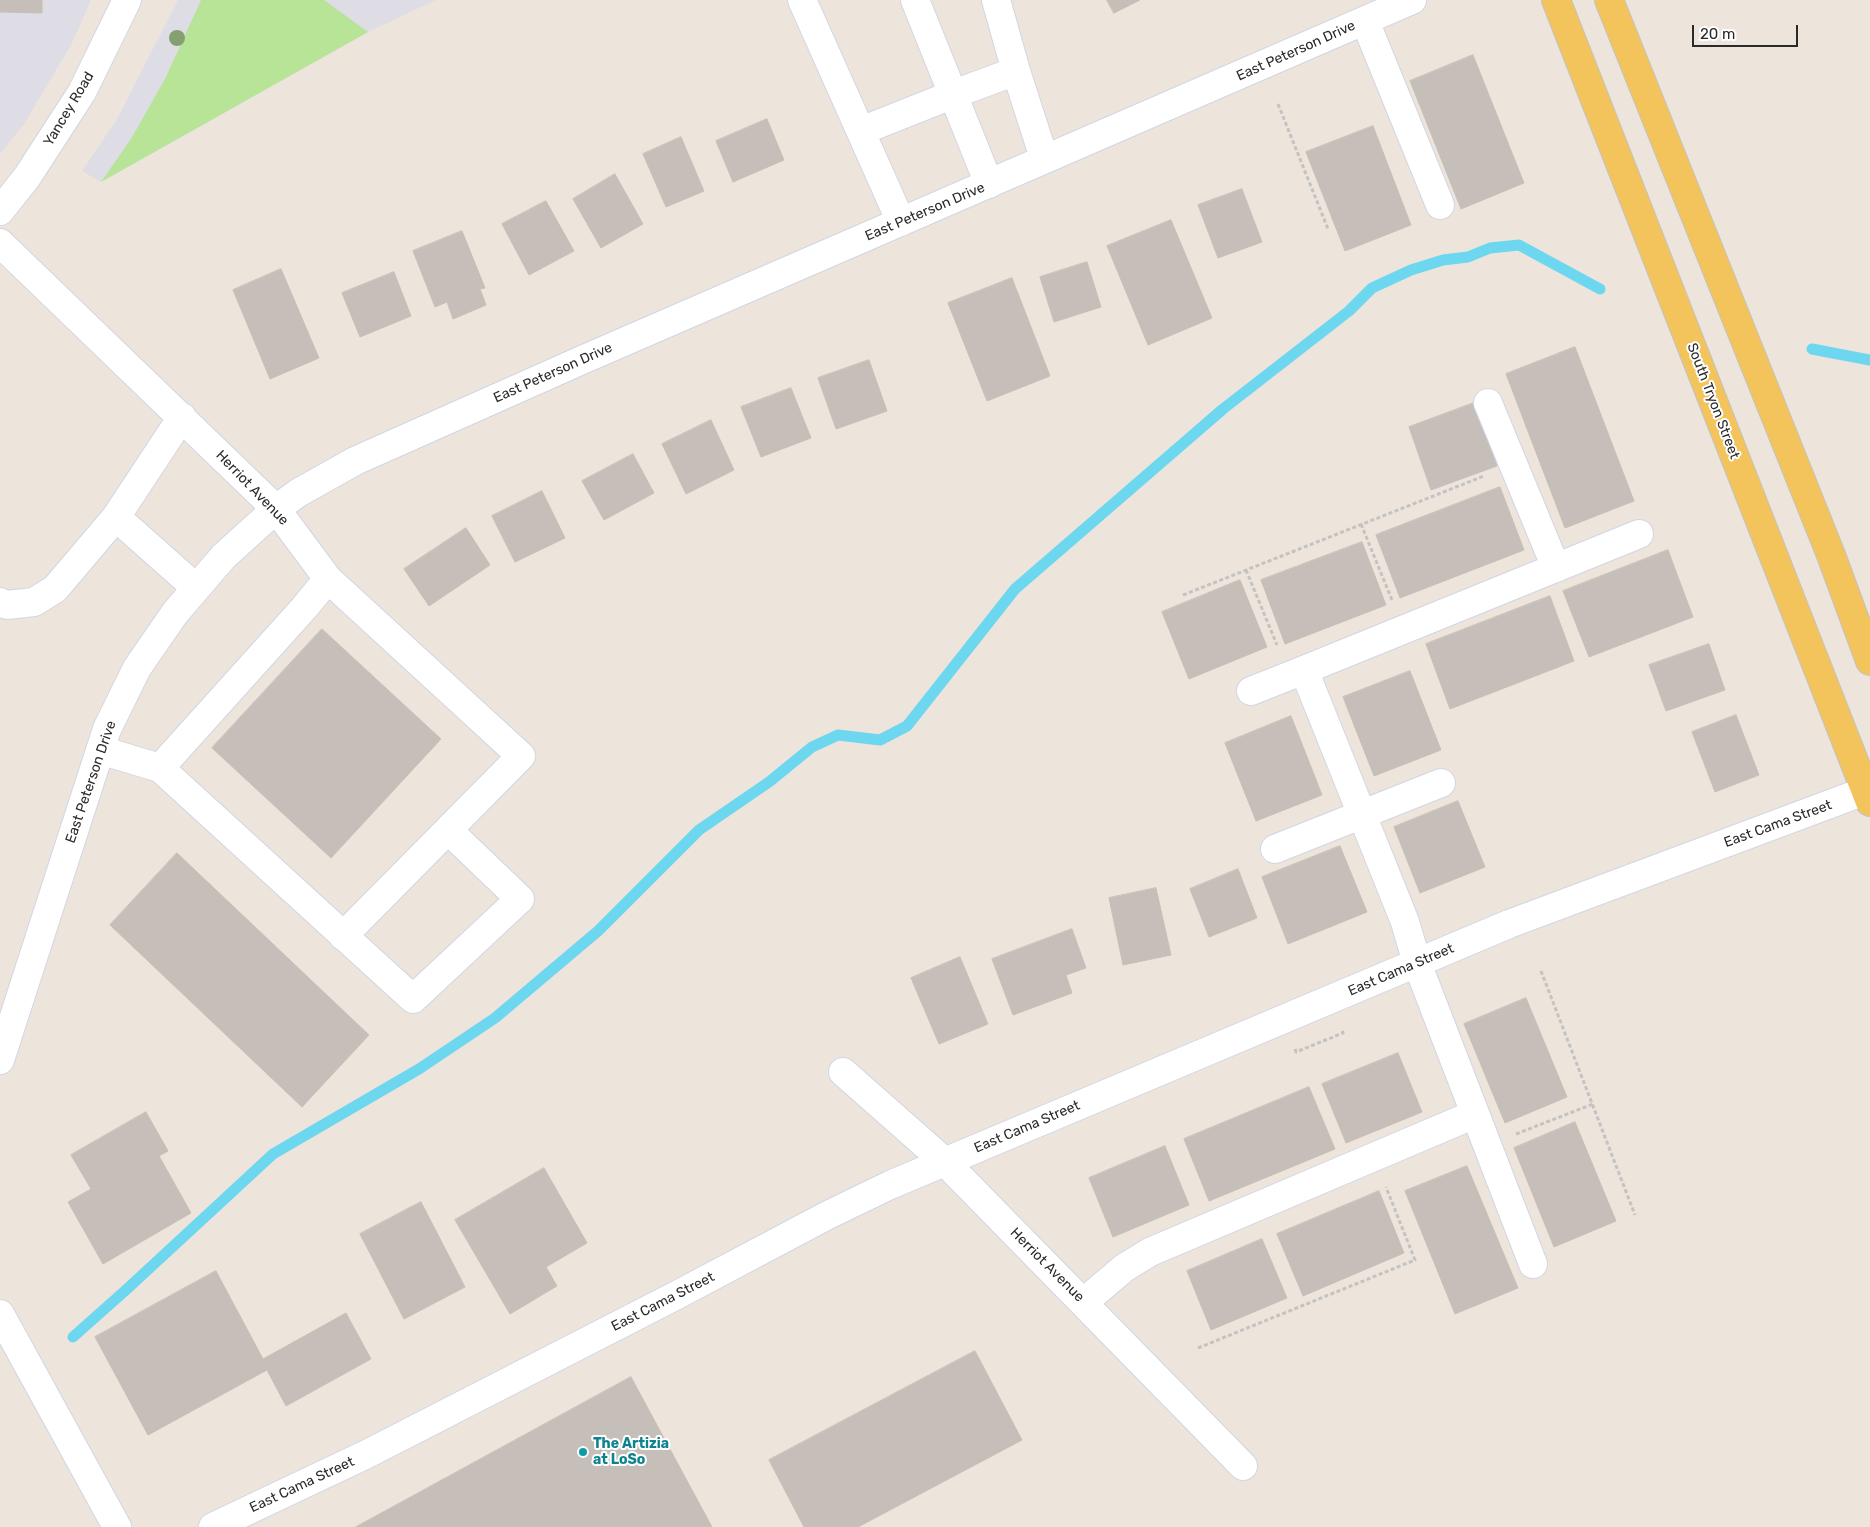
<!DOCTYPE html>
<style>
body{margin:0}
#map{position:relative;width:1870px;height:1527px;overflow:hidden;background:#ede4dc;font-family:Rubik,sans-serif}
canvas{display:block}
.scale{position:absolute;left:1692px;top:25px;width:106px;height:22px;box-sizing:border-box;border:2px solid #2a2a2a;border-top:0;padding-left:6px;font-size:15px;line-height:18px;white-space:nowrap;color:#2a2a2a;-webkit-text-stroke:4px #fff;paint-order:stroke}
</style>
<div id="map">
<canvas width="1870" height="1527"></canvas>
<div class="scale">20 m</div>
</div>
<script>
const c = document.querySelector('canvas').getContext('2d');
c.lineJoin = 'round';
function fill(path, color) {
  c.fillStyle = color;
  c.fill(path, 'evenodd');
}
function strokePath(path, color, width, dash) {
  c.strokeStyle = color;
  c.lineWidth = width;
  c.lineCap = dash ? 'butt' : 'round';
  c.setLineDash(dash || []);
  c.stroke(path);
}
function drawText(font, color, halo, rows, align = 'center') {
  c.font = font + ' Rubik,sans-serif';
  c.lineWidth = 4;
  c.setLineDash([]);
  c.textBaseline = 'middle';
  c.strokeStyle = halo;
  c.fillStyle = color;
  for (const [text, x, y, turn = 0] of rows) {
    c.save();
    c.translate(x, y);
    c.rotate((+turn || 0) * Math.PI / 180);
    c.textAlign = isNaN(turn) ? turn : align;
    if (halo) c.strokeText(text, 0, 0);
    c.fillText(text, 0, 0);
    c.restore();
  }
}
fill(new Path2D(`
 M0 0H91L71 45 24 124 0 154Z
 M178 0H436L368 32 101 182 82 171 117 119Z`), '#dedde5');
fill(new Path2D(`
 M201 0H324L368 32 101 182 131 139 166 77Z`), '#b7e497');
strokePath(new Path2D(`
 M1812 349 1870 360
 M73 1337 127 1289 273 1154 419 1069 495 1018 598 931 699 830 769 782 812 747 838 735 880 740 907 726 1015 589 1223 409 1349 311 1372 288 1411 270 1443 260 1468 257 1490 248 1519 245 1600 289`), '#6dd7f0', 11);
const building = new Path2D(`
 M0 0H42V13L0 12Z
 M1107 0H1140L1114 13Z
 M1473 55 1524 183 1461 209 1410 81Z
 M767 119 784 160 733 182 716 141Z
 M1373 126 1411 225 1345 251 1306 152Z
 M681 137 704 191 666 207 643 154Z
 M615 174 643 224 601 248 573 199Z
 M1242 189 1262 242 1218 258 1198 205Z
 M546 201 574 251 529 275 502 224Z
 M1171 220 1212 318 1148 345 1107 246Z
 M462 231 485 288 480 289 486 305 453 319 447 302 435 307 413 251Z
 M1087 262 1101 307 1054 322 1040 277Z
 M281 269 319 358 270 379 233 290Z
 M394 272 411 316 360 337 342 293Z
 M1012 278 1050 376 987 401 948 303Z
 M1575 347 1634 501 1565 528 1506 374Z
 M869 360 887 411 836 429 818 378Z
 M791 388 811 438 761 457 741 407Z
 M1474 403 1497 466 1431 490 1409 427Z
 M711 420 734 470 686 494 662 444Z
 M633 454 654 493 604 520 582 481Z
 M1500 487 1524 550 1400 598 1376 535Z
 M542 491 565 538 515 562 492 516Z
 M466 528 490 565 429 606 404 569Z
 M1362 542 1386 605 1285 644 1261 580Z
 M1668 550 1693 617 1589 657 1563 591Z
 M1240 580 1267 647 1189 679 1162 612Z
 M1550 596 1574 661 1450 709 1426 644Z
 M322 629 441 739 331 858 212 748Z
 M1709 644 1725 690 1666 711 1649 665Z
 M1410 671 1441 750 1374 776 1343 697Z
 M1736 715 1759 775 1715 792 1692 732Z
 M1291 716 1322 795 1256 821 1225 743Z
 M1458 801 1485 867 1420 893 1394 827Z
 M1340 846 1367 912 1288 944 1262 877Z
 M177 853 369 1035 302 1107 110 925Z
 M1238 869 1257 918 1209 937 1190 889Z
 M1156 888 1171 955 1123 965 1109 898Z
 M1072 929 1086 968 1066 975 1072 993 1013 1015 992 959Z
 M960 957 988 1024 939 1044 911 978Z
 M1526 998 1567 1097 1505 1123 1464 1024Z
 M1398 1053 1422 1112 1346 1143 1322 1084Z
 M1309 1087 1335 1149 1209 1201 1184 1139Z
 M146 1112 168 1151 159 1156 191 1213 103 1264 68 1202 91 1189 71 1155Z
 M1575 1122 1616 1221 1554 1247 1514 1148Z
 M1165 1146 1189 1205 1113 1237 1089 1178Z
 M1467 1166 1518 1288 1455 1314 1405 1191Z
 M544 1168 587 1243 546 1267 557 1286 510 1314 455 1220Z
 M1379 1191 1404 1253 1303 1296 1277 1234Z
 M421 1202 465 1287 404 1319 360 1234Z
 M1262 1239 1287 1298 1211 1330 1187 1271Z
 M216 1271 263 1359 346 1313 371 1359 286 1406 267 1370 148 1435 95 1337Z
 M975 1351 1022 1440 858 1527H804L769 1460Z
 M631 1377 712 1527H356Z`);
fill(building, '#c5beb9');
strokePath(building, '#c8c0b6', 1);
const minor = new Path2D(`
 M802 0 901 222
 M915 0 989 184
 M996 0 1016 71 1044 158
 M1365 21 1440 205
 M861 131 954 94 1016 71
 M0 211 27 177 82 92 127 0
 M0 243 276 509 328 579 521 756 343 936
 M1488 403 1556 568
 M116 517 196 588
 M0 602 7 605 34 602 55 589 116 517 182 417
 M1304 670 1639 534
 M1251 691 1304 670 1405 922 1417 963 1533 1264
 M100 750 160 768 413 999 520 899 448 830
 M160 768 304 608 328 579
 M1275 849 1441 783
 M0 1060 107 729 137 668 175 613 224 556 276 509 298 493 355 461 582 360 1412 0
 M843 1072 945 1162 1243 1466
 M1084 1302 1124 1268 1150 1252 1475 1114
 M0 1314 117 1527
 M213 1527 367 1454 675 1296 828 1215 890 1185 1509 924 1870 789`);
const major = new Path2D(`
 M1556 0 1870 802
 M1609 0 1831 555 1870 661`);
strokePath(minor, '#d1d6e3', 30);
strokePath(major, '#c3c3c3', 30);
strokePath(new Path2D(`
 M1278 104 1328 229
 M1361 524 1392 600
 M1246 570 1277 645
 M1183 595 1484 476
 M1541 971 1635 1215
 M1295 1049 1296 1052 1343 1033 1342 1030
 M1516 1134 1593 1104
 M1198 1348 1415 1260 1386 1187`), '#c3c3c3', 3, [4, 2.5]);
strokePath(minor, '#fff', 28);
strokePath(major, '#f3c45b', 28);
c.fillStyle = '#84a071';
for (const [x, y] of [
 [177,38]
]) {
  c.beginPath();
  c.arc(x, y, 8, 0, 2 * Math.PI);
  c.fill();
}
for (const [x, y, r, color] of [
 [583,1452,5,"#0f9aa8"]
]) {
  const dot = new Path2D();
  dot.arc(x, y, r, 0, 2 * Math.PI);
  c.fillStyle = color;
  c.fill(dot);
  strokePath(dot, '#fff', 2);
}
drawText('14px', '#2a2a2a', '#fff', [
 ["East Peterson Drive",1296,51,-24],
 ["Yancey Road",69,109,-59],
 ["East Peterson Drive",925,212,-23],
 ["East Peterson Drive",553,373,-24],
 ["South Tryon Street",1713,401,69],
 ["Herriot Avenue",252,488,46],
 ["East Peterson Drive",91,782,-71],
 ["East Cama Street",1778,824,-20],
 ["East Cama Street",1401,970,-23],
 ["East Cama Street",1027,1127,-23],
 ["Herriot Avenue",1047,1265,45],
 ["East Cama Street",663,1302,-27],
 ["East Cama Street",302,1485,-25]
]);
drawText('bold 14px', '#0d838f', '#fff', [
 ["The Artizia",593,1444],
 ["at LoSo",593,1460]
], 'left');
</script>
